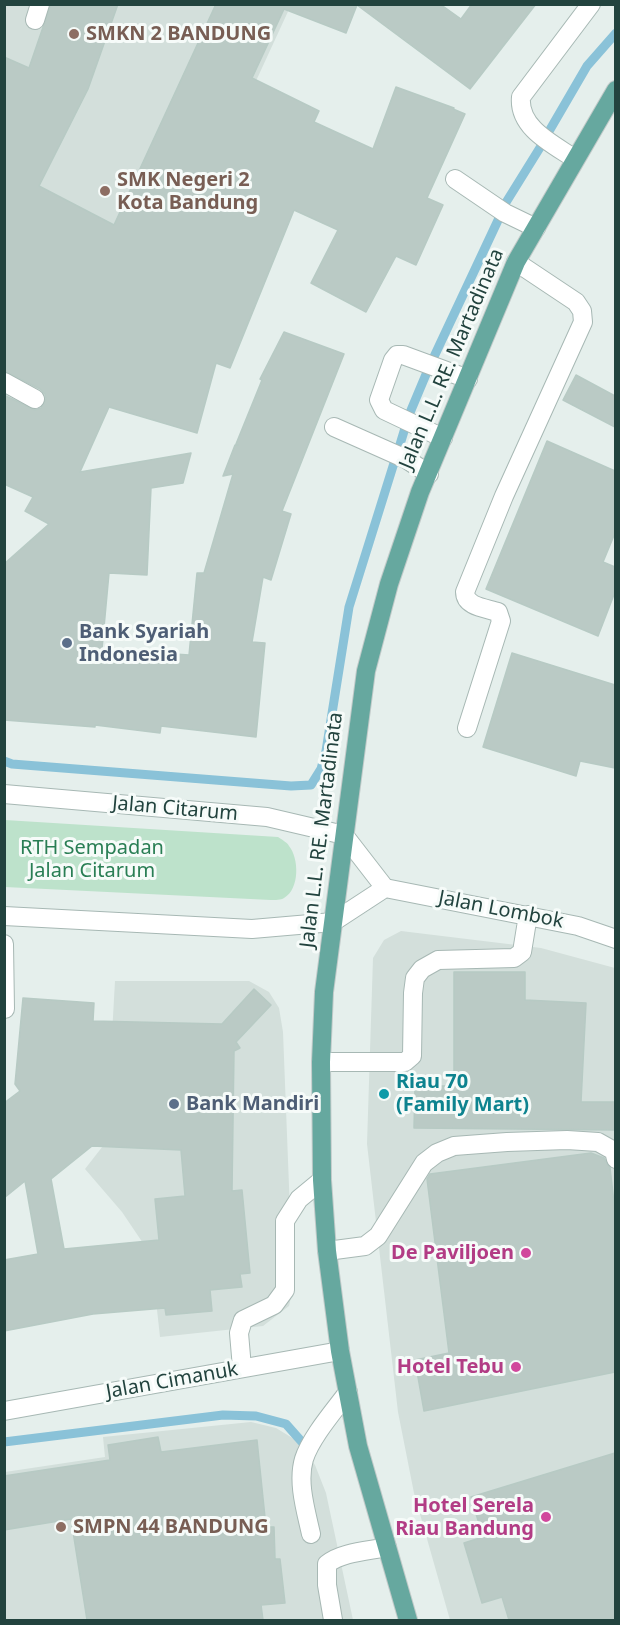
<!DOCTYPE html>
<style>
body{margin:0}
#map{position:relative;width:620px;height:1625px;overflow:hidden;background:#e5efec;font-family:"Noto Sans",sans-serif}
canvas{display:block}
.frame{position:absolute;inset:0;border:6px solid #22433e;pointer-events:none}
</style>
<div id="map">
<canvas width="620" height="1625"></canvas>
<div class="frame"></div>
</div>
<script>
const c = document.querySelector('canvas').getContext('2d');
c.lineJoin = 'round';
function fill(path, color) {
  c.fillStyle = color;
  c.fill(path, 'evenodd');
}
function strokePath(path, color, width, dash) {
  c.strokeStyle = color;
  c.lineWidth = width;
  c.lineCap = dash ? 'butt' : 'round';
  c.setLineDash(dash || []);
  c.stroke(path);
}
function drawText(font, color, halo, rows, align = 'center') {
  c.font = font + ' "Noto Sans",sans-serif';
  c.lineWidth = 6;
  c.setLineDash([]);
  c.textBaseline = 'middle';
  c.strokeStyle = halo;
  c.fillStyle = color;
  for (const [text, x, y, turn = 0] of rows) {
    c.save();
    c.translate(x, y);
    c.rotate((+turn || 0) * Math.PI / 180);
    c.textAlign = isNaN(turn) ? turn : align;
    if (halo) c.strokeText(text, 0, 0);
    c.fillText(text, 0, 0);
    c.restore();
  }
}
fill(new Path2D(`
 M5 5H291L91 439 39 414 45 400 5 378Z
 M401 931 541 948 615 968V1620H450L414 1493 398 1412 367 1144 373 958 384 940Z
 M115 981H249L269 992 279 1008 283 1032 293 1289 289 1306 263 1326 160 1337 151 1255 122 1212 85 1169 106 1142Z
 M251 1422 276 1428 294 1439 315 1465 326 1493 353 1620H5V1472L105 1457 103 1437Z`), '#d3dfdb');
fill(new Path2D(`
 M5 820 278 837C282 840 287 842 289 846 299 858 300 889 284 898 281 900 275 900 271 900L5 887Z`), '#bde2cb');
strokePath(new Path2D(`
 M548 133 587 66 616 33
 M505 204 541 146
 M432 361 500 216
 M409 415 427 372
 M398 451 405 428
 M4 761 12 764 291 786 311 785 321 769 326 751 349 607 394 463
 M4 1442 223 1415 256 1416 286 1424 309 1450`), '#8ac2d8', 9);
const building = new Path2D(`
 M51 4H118L88 89 39 186 114 225 216 4H440L461 19 472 4H536L470 89 357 5 346 33 284 9 252 78 319 111 314 122 373 149 396 87 454 108 453 109 465 114 427 198 443 205 416 265 396 256 366 312 311 283 338 230 294 210 230 368 216 363 197 433 109 407 80 472 191 453 183 483 151 488 147 575 109 573 102 649 189 655 197 573H204L233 474 223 476 235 445H238L236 444 262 380 260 379 284 332 344 354 282 511 291 514 271 580 263 577 252 642 265 643 256 737 161 726 160 733 95 725V727L4 720V564L49 524 25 511 33 497 4 484V395L35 410 41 408 46 399 45 394 40 389 4 371V57L29 68Z
 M576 375 615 396V427L563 400Z
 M547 441 615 471V533L603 562 615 567V592L598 636 486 589Z
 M512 653 615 685V768L580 761 576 776 483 747Z
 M454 972H525V1000L586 1003 581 1102H615V1130L414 1128 415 1086H454Z
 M254 989 271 1005 236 1042 240 1048 234 1051 232 1191 242 1190 250 1273 240 1274 242 1287 210 1290 212 1311 166 1315 165 1308 93 1314 4 1331V1260L38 1254 25 1181 4 1198V1103L20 1091 15 1084 23 998 94 1003 93 1021 222 1024ZM92 1146 181 1150 185 1196 155 1199 159 1240 64 1249 51 1179Z
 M591 1153 604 1158 610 1168 615 1211V1372L424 1411 415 1360 449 1353 427 1179 430 1174Z
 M158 1437 161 1452 257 1440 266 1527H274L275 1559H280L285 1603 261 1605 263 1620H87L71 1519 4 1530V1476L110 1460 108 1445Z
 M615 1453V1620H509L502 1597 482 1603 464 1543 483 1537 471 1497Z`);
fill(building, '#bacac5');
strokePath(building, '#b7cac4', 1.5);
const minor = new Path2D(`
 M35 20 40 4
 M575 159C553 144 518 128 521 97L591 4
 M455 179 505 213 536 228
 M4 382 35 399
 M334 427 406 459 429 474
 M443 438 384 410 379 400 393 360 397 355H403L468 379
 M467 728 501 621 498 612C486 608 465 607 465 592L504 496 583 322 582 311 576 302 516 262
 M4 794 267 817 344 835 385 888
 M4 916 252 929 333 922 385 888 578 926 616 939
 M4 944 5 1009
 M321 1062H405L412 1056 413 993 415 978 422 969 438 960 514 958 522 952 528 915
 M327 1251 365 1246 378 1236 424 1163 437 1153 454 1146 507 1142 567 1140 598 1142 614 1151 616 1159
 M242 1368 239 1333 243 1320 274 1305 285 1290V1221L299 1199 322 1180
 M4 1411 340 1351
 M311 1534C306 1511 297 1482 304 1459 311 1437 334 1411 348 1392
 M333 1620 327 1585V1564C342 1552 368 1551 387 1547`);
const major = new Path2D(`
 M408 1620 358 1446 340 1351 327 1251 322 1180 321 1062 324 992 366 671 389 584 420 492 516 262 616 90`);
strokePath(minor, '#a7b8b4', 20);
strokePath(major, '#c1cac9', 20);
strokePath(minor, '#fff', 18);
strokePath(major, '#66a89f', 18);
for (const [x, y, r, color] of [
 [74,34,6,"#8d6e63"],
 [105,191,6,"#8d6e63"],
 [67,643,6,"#5c6f8a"],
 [384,1094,6,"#0f9aa8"],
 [174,1104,6,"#5c6f8a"],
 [526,1253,6,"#d1479c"],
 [516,1367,6,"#d1479c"],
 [546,1517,6,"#d1479c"],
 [61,1527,6,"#8d6e63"]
]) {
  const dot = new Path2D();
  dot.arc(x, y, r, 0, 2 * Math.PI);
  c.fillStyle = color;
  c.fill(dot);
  strokePath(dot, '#f6fbf9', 2);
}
drawText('bold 20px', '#785e54', '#f6fbf9', [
 ["SMKN 2 BANDUNG",86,34],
 ["SMK Negeri 2",117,180],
 ["Kota Bandung",117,203],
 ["SMPN 44 BANDUNG",73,1527]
], 'left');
drawText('20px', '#22433e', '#f6fbf9', [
 ["Jalan L.L. RE. Martadinata",452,359,-67],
 ["Jalan Citarum",175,809,5],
 ["Jalan L.L. RE. Martadinata",322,830,-83],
 ["Jalan Lombok",501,910,11],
 ["Jalan Cimanuk",172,1381,-10]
]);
drawText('bold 20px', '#4e5e75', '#f6fbf9', [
 ["Bank Syariah",79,632],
 ["Indonesia",79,655],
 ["Bank Mandiri",186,1104]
], 'left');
drawText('20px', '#297e54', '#f6fbf9', [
 ["RTH Sempadan",92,848],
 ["Jalan Citarum",92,871]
]);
drawText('bold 20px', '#0d838f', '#f6fbf9', [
 ["Riau 70",396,1082],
 ["(Family Mart)",396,1105]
], 'left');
drawText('bold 20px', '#b23c85', '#f6fbf9', [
 ["De Paviljoen",514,1253],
 ["Hotel Tebu",504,1367],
 ["Hotel Serela",534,1506],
 ["Riau Bandung",534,1529]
], 'right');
</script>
